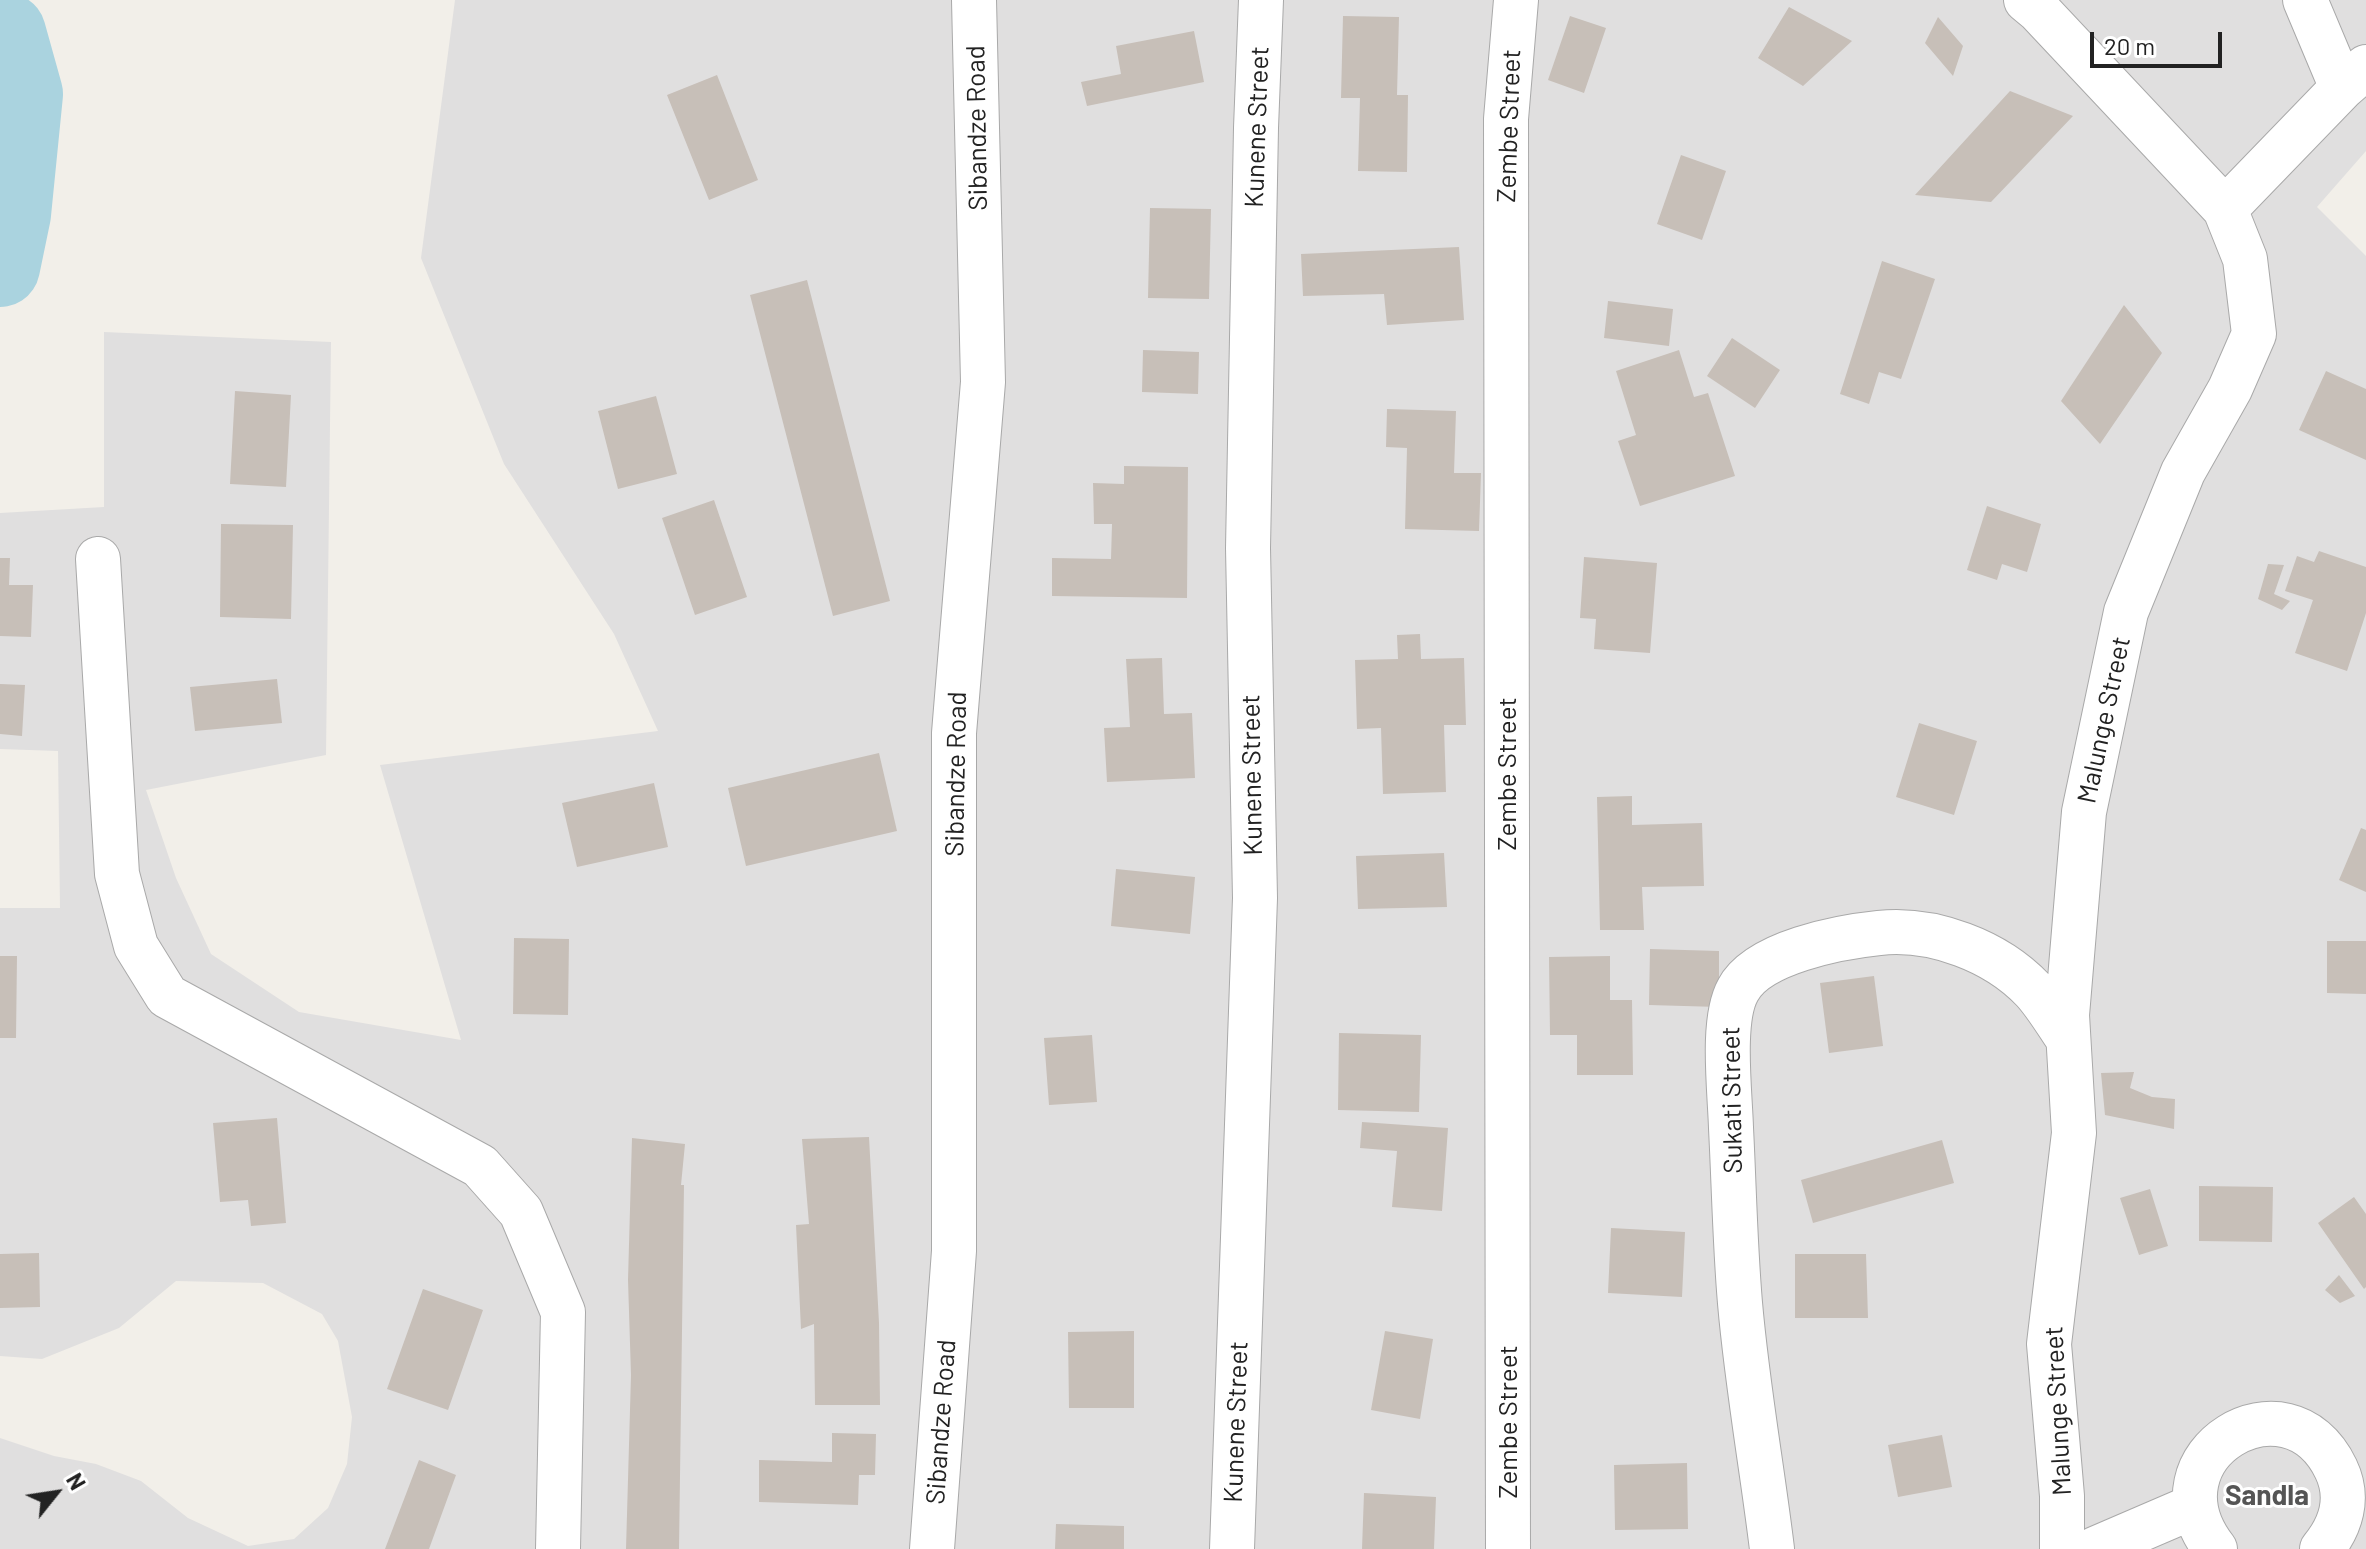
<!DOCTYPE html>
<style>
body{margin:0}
#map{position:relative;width:2366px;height:1549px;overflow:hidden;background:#f2efe9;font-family:Barlow,sans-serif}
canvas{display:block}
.north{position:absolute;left:16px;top:1453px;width:80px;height:80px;-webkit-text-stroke:6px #fff;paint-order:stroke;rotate:60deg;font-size:22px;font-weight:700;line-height:32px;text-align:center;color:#222}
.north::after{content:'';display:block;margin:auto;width:28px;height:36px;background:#222;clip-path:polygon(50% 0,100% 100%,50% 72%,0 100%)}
.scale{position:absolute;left:2090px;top:32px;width:132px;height:36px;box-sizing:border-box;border:4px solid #222;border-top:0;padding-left:10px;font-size:24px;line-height:28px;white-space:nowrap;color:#222;-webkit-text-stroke:6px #fff;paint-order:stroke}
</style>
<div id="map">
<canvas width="2366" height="1549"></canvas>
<div class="north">N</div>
<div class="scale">20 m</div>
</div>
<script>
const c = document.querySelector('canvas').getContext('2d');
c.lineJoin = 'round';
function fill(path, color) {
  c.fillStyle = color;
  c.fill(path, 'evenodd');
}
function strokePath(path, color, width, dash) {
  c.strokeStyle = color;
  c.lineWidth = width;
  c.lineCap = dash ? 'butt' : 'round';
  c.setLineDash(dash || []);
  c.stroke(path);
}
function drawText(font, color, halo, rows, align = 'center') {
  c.font = font + ' Barlow,sans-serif';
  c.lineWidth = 6;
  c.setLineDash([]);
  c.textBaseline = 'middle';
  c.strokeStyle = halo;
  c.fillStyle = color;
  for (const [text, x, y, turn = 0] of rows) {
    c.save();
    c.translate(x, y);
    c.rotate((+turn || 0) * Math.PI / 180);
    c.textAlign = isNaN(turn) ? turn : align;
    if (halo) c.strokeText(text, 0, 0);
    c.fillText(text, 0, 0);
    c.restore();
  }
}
fill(new Path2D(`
 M455 0H2366V151L2317 207 2366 256V1549H0V1438L54 1456 96 1464 141 1481 188 1518 248 1546 294 1539 328 1508 347 1464 352 1417 338 1341 322 1314 263 1283 176 1281 119 1328 42 1359 0 1356V908H60L58 751 0 749V513L104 507V332L331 342 326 755 146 790 176 878 211 954 299 1012 461 1040 380 765 658 731 614 634 504 464 421 258Z`), '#e0dfdf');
strokePath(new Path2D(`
 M6 33 14 0`), '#aad3df', 14);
strokePath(new Path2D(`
 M0 267 11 214 23 94 6 33`), '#aad3df', 80);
fill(new Path2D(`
 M1789 7 1852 41 1803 86 1758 58Z
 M1343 16 1399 17 1397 95H1408L1407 172 1358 171 1360 98H1341Z
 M1570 16 1606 28 1584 93 1548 80Z
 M1938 17 1963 46 1953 76 1925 43Z
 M1194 31 1204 82 1087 106 1081 82 1121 74 1116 46Z
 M717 75 758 180 709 200 667 95Z
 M2010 91 2073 116 1991 202 1915 195Z
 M1681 155 1726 171 1702 240 1657 224Z
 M1150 208 1211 209 1209 299 1148 298Z
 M1459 247 1464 320 1387 325 1384 294 1303 296 1301 254Z
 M1882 261 1935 279 1901 379 1879 372 1869 404 1840 394Z
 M807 280 890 601 833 616 750 295Z
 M1608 301 1673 309 1669 346 1604 338Z
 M2124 305 2162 353 2100 444 2061 401Z
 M1732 338 1780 370 1755 408 1707 376Z
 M1143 350 1199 352 1198 394 1142 392Z
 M1679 350 1694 397 1708 393 1735 476 1640 506 1618 441 1636 435 1616 371Z
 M2326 371 2366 389V460L2299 430Z
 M235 391 291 395 286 487 230 484Z
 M656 396 677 474 618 489 598 411Z
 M1387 409 1456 411 1454 473H1481L1479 531 1405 529 1407 448 1386 447Z
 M1124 466 1188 467 1187 598 1052 596V558L1111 559 1112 524H1094L1093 483 1124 484Z
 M714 500 747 597 695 615 662 518Z
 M1987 506 2041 524 2027 572 2002 564 1997 580 1967 570Z
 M221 524 293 525 291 619 220 617Z
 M2319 551 2366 567V613L2347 671 2295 653 2313 600 2285 591 2297 556 2314 562Z
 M1584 557 1657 563 1650 653 1594 649 1596 619 1580 618Z
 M0 558H10L9 585H33L31 637 0 636Z
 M2268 564 2284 565 2274 594 2290 601 2282 610 2258 599Z
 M1420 634 1421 659 1464 658 1466 725H1444L1446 792 1383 794 1381 728 1357 729 1355 660 1398 659 1397 635Z
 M1162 658 1164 714 1192 713 1195 778 1107 782 1104 728 1130 727 1126 659Z
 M277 679 282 723 195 731 190 687Z
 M0 684 25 685 22 736 0 734Z
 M1919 723 1977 741 1954 815 1896 797Z
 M879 753 897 831 746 866 728 788Z
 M654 783 668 847 577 867 562 803Z
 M1632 796V825L1702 823 1704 886 1642 887 1644 930H1600L1597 797Z
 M2361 828 2366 830V892L2339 880Z
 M1444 853 1447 907 1358 909 1356 856Z
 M1116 869 1195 877 1190 934 1111 926Z
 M514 938 569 939 568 1015 513 1014Z
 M2327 941H2366V994L2327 993Z
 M1650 949 1719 951V1007L1649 1005Z
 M0 956H17L16 1038H0Z
 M1610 956V1000H1632L1633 1075H1577V1035H1550L1549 957Z
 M1874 976 1883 1046 1829 1053 1820 983Z
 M1339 1033 1421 1035 1419 1112 1338 1110Z
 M1092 1035 1097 1102 1049 1105 1044 1038Z
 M2134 1072 2130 1088 2152 1097 2175 1099 2174 1129 2105 1115 2101 1073Z
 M277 1118 286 1223 251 1226 248 1200 220 1202 213 1123Z
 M1362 1122 1448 1128 1442 1211 1392 1207 1397 1151 1360 1148Z
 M869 1137 879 1323 880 1405H815L814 1324 801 1329 796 1225 809 1224 802 1139Z
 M632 1138 685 1144 681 1185H684L679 1549H626L631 1375 628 1280Z
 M1942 1140 1954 1183 1813 1223 1801 1180Z
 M2199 1186 2273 1187 2272 1242 2199 1241Z
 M2150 1189 2168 1246 2139 1255 2120 1198Z
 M2354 1197 2366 1214V1287L2364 1289 2318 1223Z
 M1611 1228 1685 1232 1682 1297 1608 1293Z
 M39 1253 40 1307 0 1308V1254Z
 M1795 1254H1866L1868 1318H1795Z
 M2339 1275 2355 1296 2340 1303 2325 1290Z
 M423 1289 483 1310 448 1410 387 1389Z
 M1134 1331V1408H1069L1068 1332Z
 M1385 1331 1433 1339 1420 1419 1371 1410Z
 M832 1433 876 1434 875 1475H859L858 1505 759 1502V1460L832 1462Z
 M1942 1435 1952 1487 1898 1497 1888 1445Z
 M419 1460 456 1475 429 1549H385Z
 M1687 1463 1688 1529 1615 1530 1614 1465Z
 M1364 1493 1436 1497 1434 1549H1362Z
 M1056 1524 1124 1526V1549H1055Z`), '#c7bfb8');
const street = new Path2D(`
 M2026 0 2038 10 2225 209 2245 259 2254 334 2230 389 2183 472 2126 612 2084 812 2067 1015 2074 1133 2049 1344 2062 1496V1549
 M2305 0 2342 88
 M2225 209 2342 88 2366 67
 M98 559 117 874 136 946 167 996 480 1166 521 1212 563 1312 558 1549
 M932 1549 954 1251V733L983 382 974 0
 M1232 1549 1255 898 1248 548 1256 128 1261 0
 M1508 1549 1506 119 1516 0
 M1772 1549C1762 1467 1747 1385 1740 1303 1735 1245 1734 1186 1731 1128 1730 1092 1721 1020 1738 990 1758 952 1840 937 1879 933 1933 927 1996 951 2033 990 2046 1004 2057 1023 2068 1039
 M2095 1549 2195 1506
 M2215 1549C2142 1455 2288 1368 2336 1469 2350 1498 2341 1526 2322 1549`);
strokePath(street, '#a9a9a9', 46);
strokePath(street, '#fff', 44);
drawText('26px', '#222', '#fff', [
 ["Zembe Street",1509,126,-88],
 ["Kunene Street",1257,127,-88],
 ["Sibandze Road",977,128,-91],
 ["Malunge Street",2104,720,-78],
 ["Sibandze Road",956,774,-89],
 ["Zembe Street",1507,774,-90],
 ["Kunene Street",1252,775,-91],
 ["Sukati Street",1732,1100,-91],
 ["Malunge Street",2058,1411,-93],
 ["Sibandze Road",941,1422,-86],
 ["Kunene Street",1236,1422,-88],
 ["Zembe Street",1508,1422,-90]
]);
drawText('bold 28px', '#555', '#fff', [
 ["Sandla",2267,1496]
]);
</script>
